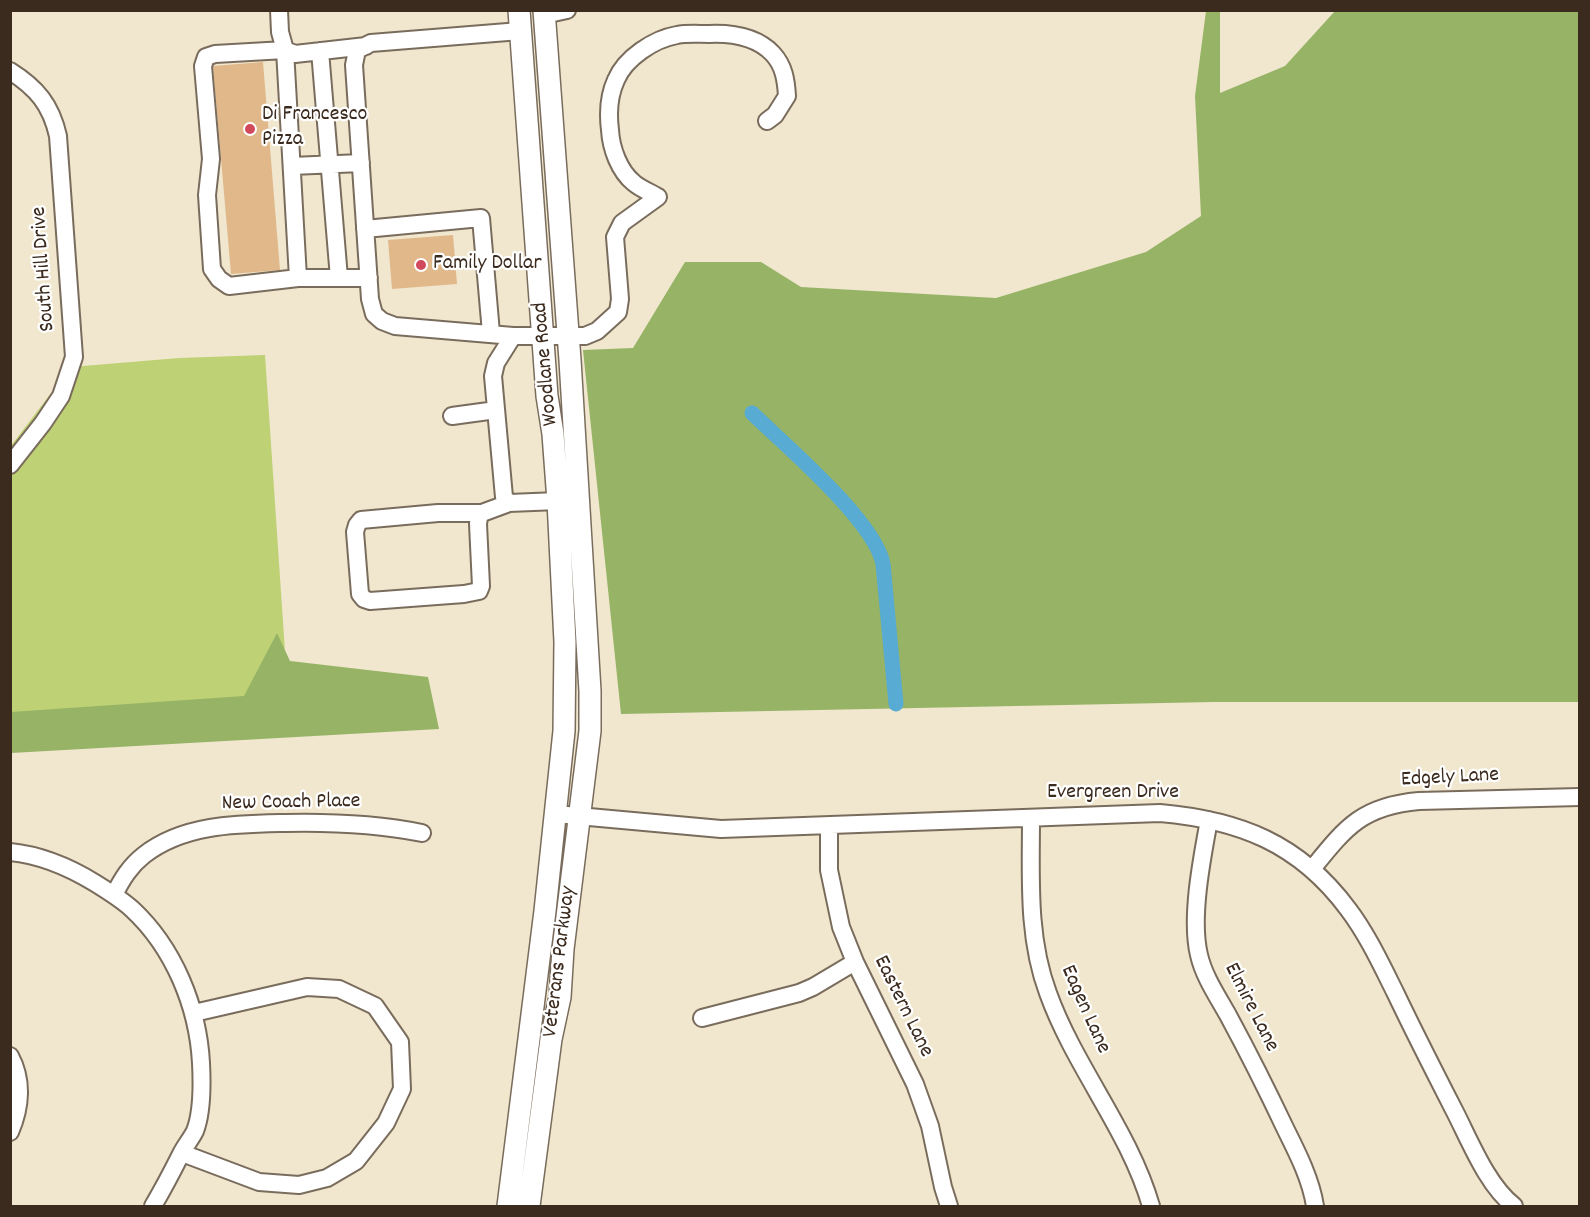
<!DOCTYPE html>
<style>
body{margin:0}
#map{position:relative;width:1590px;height:1217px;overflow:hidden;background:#f0e7ce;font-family:Dekko,sans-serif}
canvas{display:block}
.frame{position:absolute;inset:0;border:12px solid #3b2a1e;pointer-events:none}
</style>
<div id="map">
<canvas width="1590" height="1217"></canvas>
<div class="frame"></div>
</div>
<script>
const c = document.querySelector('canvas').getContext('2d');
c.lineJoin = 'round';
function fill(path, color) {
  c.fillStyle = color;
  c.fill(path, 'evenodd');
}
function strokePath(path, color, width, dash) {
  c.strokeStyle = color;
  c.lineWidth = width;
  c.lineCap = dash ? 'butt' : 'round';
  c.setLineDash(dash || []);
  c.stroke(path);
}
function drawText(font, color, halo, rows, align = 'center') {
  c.font = font + ' Dekko,sans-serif';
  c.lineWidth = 4.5;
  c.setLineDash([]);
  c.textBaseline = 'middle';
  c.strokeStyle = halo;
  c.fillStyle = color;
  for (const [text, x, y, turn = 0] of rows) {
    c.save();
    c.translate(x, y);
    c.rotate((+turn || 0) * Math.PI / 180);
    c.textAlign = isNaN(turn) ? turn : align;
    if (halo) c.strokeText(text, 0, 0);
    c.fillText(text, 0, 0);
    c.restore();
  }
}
fill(new Path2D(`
 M265 355 290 726 11 750 10 447 71 367 179 358Z`), '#bed175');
fill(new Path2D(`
 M1206 11H1220V93L1285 66 1335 11H1579V702H1213L621 714 583 350 633 348 685 262H761L801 287 996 298 1146 252 1201 216 1195 96Z
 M277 633 290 661 428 677 439 729 11 753V712L244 696Z`), '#96b366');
strokePath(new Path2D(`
 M752 413C785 445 875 521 883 564L896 704`), '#58abd3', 15);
fill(new Path2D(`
 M263 62 280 270 231 274 213 66Z
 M453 235 457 284 392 289 388 240Z`), '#e0b88a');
const minor = new Path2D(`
 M279 10 280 32 285 50 295 54 366 46
 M544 15 567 10
 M520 31 371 43 357 50 354 65 370 299 374 314 382 321 395 326 513 336H585L597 331 618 312 620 299 615 237 622 223 658 197C650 192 641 189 634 183 619 171 611 148 610 130 608 114 609 95 616 80 625 58 654 39 677 35 687 33 698 34 709 34 732 33 756 36 773 54 784 66 786 80 787 96L775 115 767 121
 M320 51 339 278
 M10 71C37 88 51 105 58 136L74 357 61 396 43 423 10 465
 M292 166 361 163
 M365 229 481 218 491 333
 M298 278 285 50 215 54 206 57 203 66 211 159 207 195 212 269 219 279 229 286 298 278H369
 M513 336 496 363 493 376 504 497 509 503 558 501
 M452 416 496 410
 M482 513 479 517 478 524 481 586 479 591 464 594 370 601 364 599 360 594 355 532 357 525 361 520 438 513H482L509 503
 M556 814 721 829 1160 813C1239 820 1299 843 1348 909 1367 934 1381 964 1395 992 1414 1032 1434 1071 1454 1110 1470 1141 1487 1185 1514 1206
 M1031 818C1031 877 1027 937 1048 993 1075 1068 1129 1130 1151 1206
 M1209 820C1202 858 1190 918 1199 955 1204 977 1218 997 1229 1017 1249 1054 1268 1092 1286 1130 1298 1154 1311 1180 1315 1206
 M829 826V870L841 927 855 962 915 1084 930 1126 943 1187 949 1206
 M10 852C41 855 69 867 95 883 108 891 121 899 132 909 174 948 198 1007 201 1063 202 1082 202 1113 195 1131 191 1139 185 1146 181 1154 172 1172 163 1189 153 1206
 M1312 869C1346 827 1362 806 1419 801L1580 797
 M114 895C122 879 130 866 144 855 184 824 237 824 285 823 331 822 377 824 422 833
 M702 1018 799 993 813 987 855 962
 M10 1056C23 1080 21 1107 10 1132
 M182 1153 259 1182 299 1185 327 1178 356 1161 386 1123 402 1089 400 1042 375 1006 339 989 307 987 194 1013`);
const major = new Path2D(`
 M508 1206 545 911 564 731 565 642 558 501 553 434 547 396 519 10
 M529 1206 551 1039 560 997 563 949 590 731V691L570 360 544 10`);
strokePath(minor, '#7a6c5c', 20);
strokePath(major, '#7a6c5c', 24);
strokePath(minor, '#fff', 16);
strokePath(major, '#fff', 21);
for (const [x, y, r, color] of [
 [250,129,6,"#d1495b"],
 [421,265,6,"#d1495b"]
]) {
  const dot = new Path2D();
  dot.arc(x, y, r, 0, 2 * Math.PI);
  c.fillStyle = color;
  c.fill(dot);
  strokePath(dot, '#fff', 2);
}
drawText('22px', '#3b2a1e', '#fff', [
 ["Di Francesco",262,116],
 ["Pizza",262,141],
 ["Family Dollar",433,265]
], 'left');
drawText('22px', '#3b2a1e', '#fff', [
 ["South Hill Drive",45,269,-94],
 ["Woodlane Road",547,364,-95],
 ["Edgely Lane",1450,779,-3],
 ["Evergreen Drive",1113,794],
 ["New Coach Place",291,804,-1],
 ["Veterans Parkway",561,962,-83],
 ["Eastern Lane",902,1007,64],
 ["Elmire Lane",1250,1008,63],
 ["Eagen Lane",1084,1010,66]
]);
</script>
